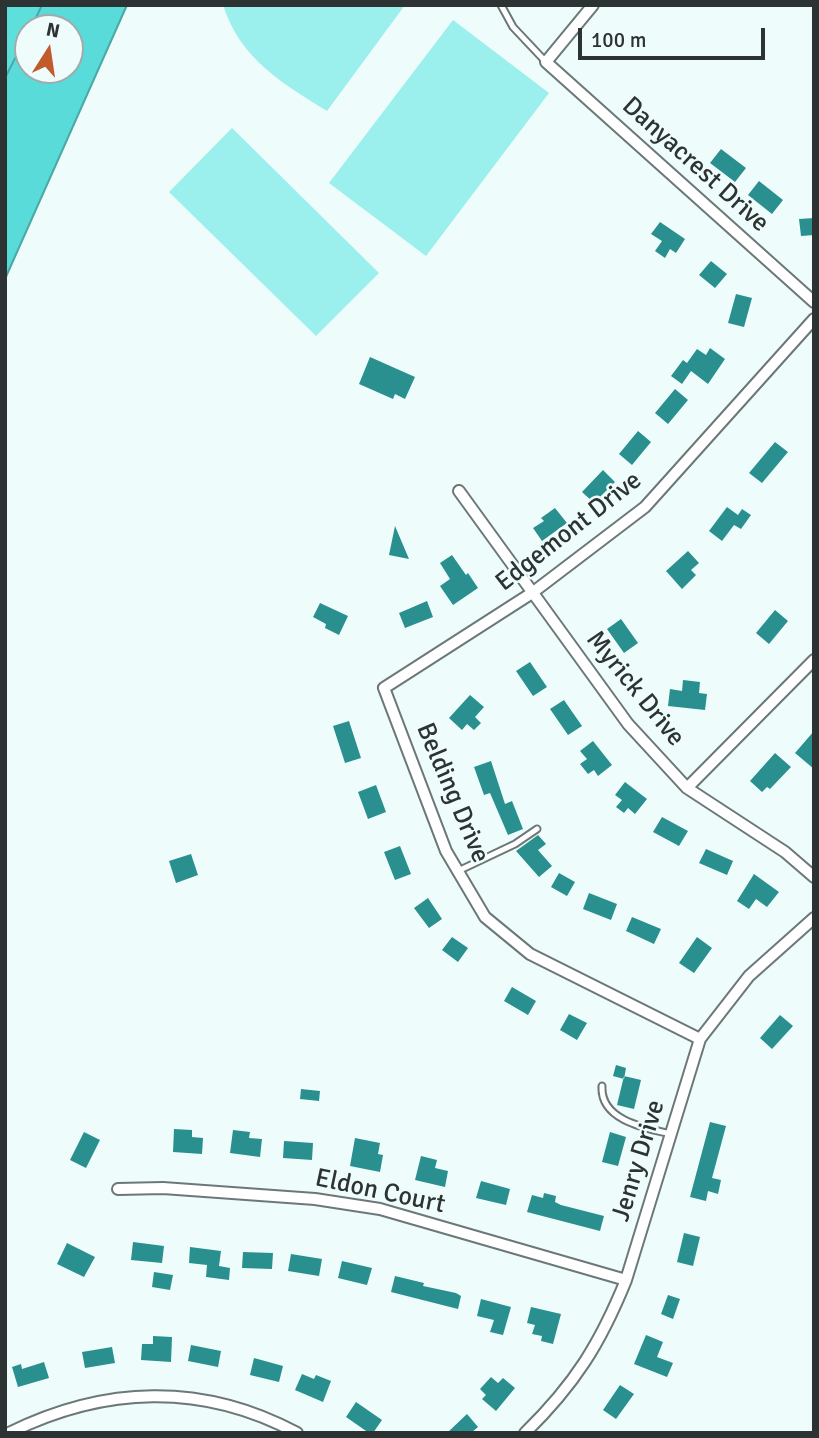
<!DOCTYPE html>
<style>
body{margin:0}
#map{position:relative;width:819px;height:1438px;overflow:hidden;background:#eefcfb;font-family:Signika,sans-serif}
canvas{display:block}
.frame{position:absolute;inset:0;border:7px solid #2d3232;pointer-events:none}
.north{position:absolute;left:14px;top:14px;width:70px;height:70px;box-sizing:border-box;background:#eefcfb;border:2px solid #a1abab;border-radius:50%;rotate:12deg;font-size:19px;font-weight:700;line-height:28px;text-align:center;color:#2d3232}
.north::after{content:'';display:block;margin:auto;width:24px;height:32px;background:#c15b2b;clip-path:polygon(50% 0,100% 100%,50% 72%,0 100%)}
.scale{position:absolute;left:578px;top:28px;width:187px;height:32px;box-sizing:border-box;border:4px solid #2d3232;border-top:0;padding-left:9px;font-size:21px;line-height:24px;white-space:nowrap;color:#2d3232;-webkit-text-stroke:5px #eefcfb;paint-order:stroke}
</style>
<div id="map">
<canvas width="819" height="1438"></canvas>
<div class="frame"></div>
<div class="north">N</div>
<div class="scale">100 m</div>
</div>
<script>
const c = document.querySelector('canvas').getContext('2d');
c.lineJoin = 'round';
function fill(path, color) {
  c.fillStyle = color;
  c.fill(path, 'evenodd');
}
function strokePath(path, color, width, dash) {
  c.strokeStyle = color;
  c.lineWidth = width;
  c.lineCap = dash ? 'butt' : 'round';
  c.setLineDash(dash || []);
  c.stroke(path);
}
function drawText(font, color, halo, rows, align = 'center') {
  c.font = font + ' Signika,sans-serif';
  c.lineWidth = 5;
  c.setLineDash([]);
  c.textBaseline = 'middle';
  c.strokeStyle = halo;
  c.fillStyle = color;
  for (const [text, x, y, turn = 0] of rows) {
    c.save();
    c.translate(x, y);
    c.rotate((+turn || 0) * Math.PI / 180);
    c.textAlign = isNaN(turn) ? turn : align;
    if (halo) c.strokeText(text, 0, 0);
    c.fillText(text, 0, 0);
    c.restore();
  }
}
fill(new Path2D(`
 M223 5H405L327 111C281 82 241 60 223 5Z
 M453 20 549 93 426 256 329 183Z
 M232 128 379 273 316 336 169 192Z`), '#9befec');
fill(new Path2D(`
 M5 5H42L31 28H28V33L5 78Z`), '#5ddfdc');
const water = new Path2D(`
 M42 5H127L5 279V78L28 33V70H70V28H31Z`);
fill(water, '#58dbd9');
strokePath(water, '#4ba8a7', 2);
fill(new Path2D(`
 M721 149 746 168 735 182 710 163Z
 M759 181 783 200 772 214 748 195Z
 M814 218V235L801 236 799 219Z
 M660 222 685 239 676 253 670 249 665 258 655 251 662 241 651 234Z
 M711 261 727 274 715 288 699 275Z
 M736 294 752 298 744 327 728 323Z
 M710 348 725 359 708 384 691 371 682 384 671 376 683 360 687 363 697 349 706 355Z
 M370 357 415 377 405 399 395 394 393 399 359 384Z
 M675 389 688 400 668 424 655 413Z
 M638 431 651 442 632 465 619 454Z
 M775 442 788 452 762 483 749 473Z
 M603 470 615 482 594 503 582 492Z
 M727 507 738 515 742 509 751 515 741 529 734 525 722 541 709 531Z
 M555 508 567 523 542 541 533 528 544 521 541 518Z
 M395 526 409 559 389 555Z
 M688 551 699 563 691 570 696 575 682 589 666 571Z
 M452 555 466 575 468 573 478 588 453 605 440 586 450 579 440 563Z
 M427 601 433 617 405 628 399 613Z
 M320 603 348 616 339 635 325 628 326 624 313 617Z
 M775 610 788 621 769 644 756 633Z
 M621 619 638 643 624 653 607 629Z
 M530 662 547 687 533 696 516 671Z
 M683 680 700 682 699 693 707 694 705 710 668 706 670 689 682 691Z
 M470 695 484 707 475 717 481 723 474 730 467 724 462 730 449 718Z
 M564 700 582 726 568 735 550 709Z
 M349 721 361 758 345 763 333 726Z
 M814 731V769L795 753Z
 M593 741 612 765 598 776 594 770 588 774 580 764 587 759 580 751Z
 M775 753 791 767 770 789 767 787 762 792 750 781Z
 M491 761 505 804 512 801 523 829 508 835 490 793 484 795 474 767Z
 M625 782 647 799 635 814 628 808 624 813 616 807 622 800 615 795Z
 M376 785 386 812 368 819 358 792Z
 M662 817 688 831 679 846 653 832Z
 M538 835 546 844 538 850 552 866 539 877 516 851Z
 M400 846 411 874 395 880 384 852Z
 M706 849 733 861 727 875 699 863Z
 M191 854 198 875 176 883 169 861Z
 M559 873 575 882 567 896 551 887Z
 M754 874 779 892 767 907 756 899 749 909 737 901Z
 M589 893 617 904 611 920 583 909Z
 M428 898 442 919 429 928 414 908Z
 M632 917 661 929 654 944 626 931Z
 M452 937 468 948 458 962 442 950Z
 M697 937 712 948 694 973 679 963Z
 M512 987 536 1001 528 1015 504 1001Z
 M569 1014 587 1023 577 1040 560 1030Z
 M780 1015 793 1026 772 1049 760 1038Z
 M616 1065 626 1068 624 1079 613 1076Z
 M624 1076 641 1080 634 1109 617 1105Z
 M301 1089 320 1091 319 1101 300 1099Z
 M710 1122 726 1126 712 1178 721 1180 718 1194 708 1191 706 1201 690 1197Z
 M174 1129 192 1130V1137L203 1138 202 1154 173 1152Z
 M233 1130 250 1132 249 1138 262 1139 260 1157 230 1153Z
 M84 1132 100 1140 86 1168 70 1160Z
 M610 1132 626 1137 618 1166 602 1162Z
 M355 1138 380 1143 378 1154 383 1155 380 1172 350 1166Z
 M284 1141 313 1143 312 1160 283 1158Z
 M421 1156 437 1160 435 1168 448 1171 445 1187 415 1180Z
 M481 1181 510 1189 506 1205 476 1198Z
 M544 1193 556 1196 555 1202 561 1205 604 1216 600 1231 527 1212 532 1195 543 1198Z
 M684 1233 700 1237 693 1266 677 1262Z
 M133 1242 164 1246 162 1263 131 1260Z
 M67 1243 95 1257 84 1277 57 1264Z
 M190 1247 221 1251 219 1266 230 1268 229 1280 206 1277 207 1265 189 1263Z
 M243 1252 273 1253 272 1269 242 1268Z
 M291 1254 322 1259 319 1276 288 1271Z
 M342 1261 372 1268 367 1285 338 1278Z
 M154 1272 173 1275 170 1290 152 1287Z
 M395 1276 424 1283 423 1286 456 1293 461 1296 458 1309 391 1292Z
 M668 1295 680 1299 673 1319 661 1314Z
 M481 1299 511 1307 503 1335 490 1332 494 1320 477 1316Z
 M531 1307 561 1314 553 1344 541 1341 542 1336 532 1334 535 1325 527 1323Z
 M646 1335 663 1342 657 1357 673 1363 667 1377 634 1364Z
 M153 1336 172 1337 171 1362 141 1360 142 1344H153Z
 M191 1345 221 1351 218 1367 188 1361Z
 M112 1347 115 1363 85 1368 82 1352Z
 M254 1358 283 1366 279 1382 250 1375Z
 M44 1362 49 1378 18 1387 12 1367 21 1364 22 1369Z
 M302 1374 314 1379 316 1375 331 1381 323 1402 295 1390Z
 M491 1377 498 1383 503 1378 515 1388 496 1411 482 1399 486 1395 480 1389Z
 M620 1385 634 1394 616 1419 603 1410Z
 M356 1402 382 1420 373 1433H369L346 1417Z
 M467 1414 478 1427 471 1433H447Z`), '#29908f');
const service = new Path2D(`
 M501 5 513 27 546 62
 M458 871 515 844 537 829
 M602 1086C600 1120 644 1128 671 1134`);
const minor = new Path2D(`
 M593 5 546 62 814 302
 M459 491 628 724 687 788 785 852 814 877
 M687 788 814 660
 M700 1039 530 954 485 917 446 851 384 688 532 593 645 507 814 319
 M118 1189 163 1188 315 1199 380 1209 626 1280
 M9 1433C104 1386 202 1382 297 1433
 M525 1433C575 1384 600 1344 626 1280L700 1039 749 976 814 918`);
strokePath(service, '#6c7877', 9);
strokePath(minor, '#6c7877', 14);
strokePath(service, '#fff', 5);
strokePath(minor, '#fff', 10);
drawText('26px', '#2d3232', '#eefcfb', [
 ["Danyacrest Drive",695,165,42],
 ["Edgemont Drive",569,532,-38],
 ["Myrick Drive",635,689,51],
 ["Belding Drive",452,793,67],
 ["Jenry Drive",639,1161,-73],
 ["Eldon Court",380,1192,12]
]);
</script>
